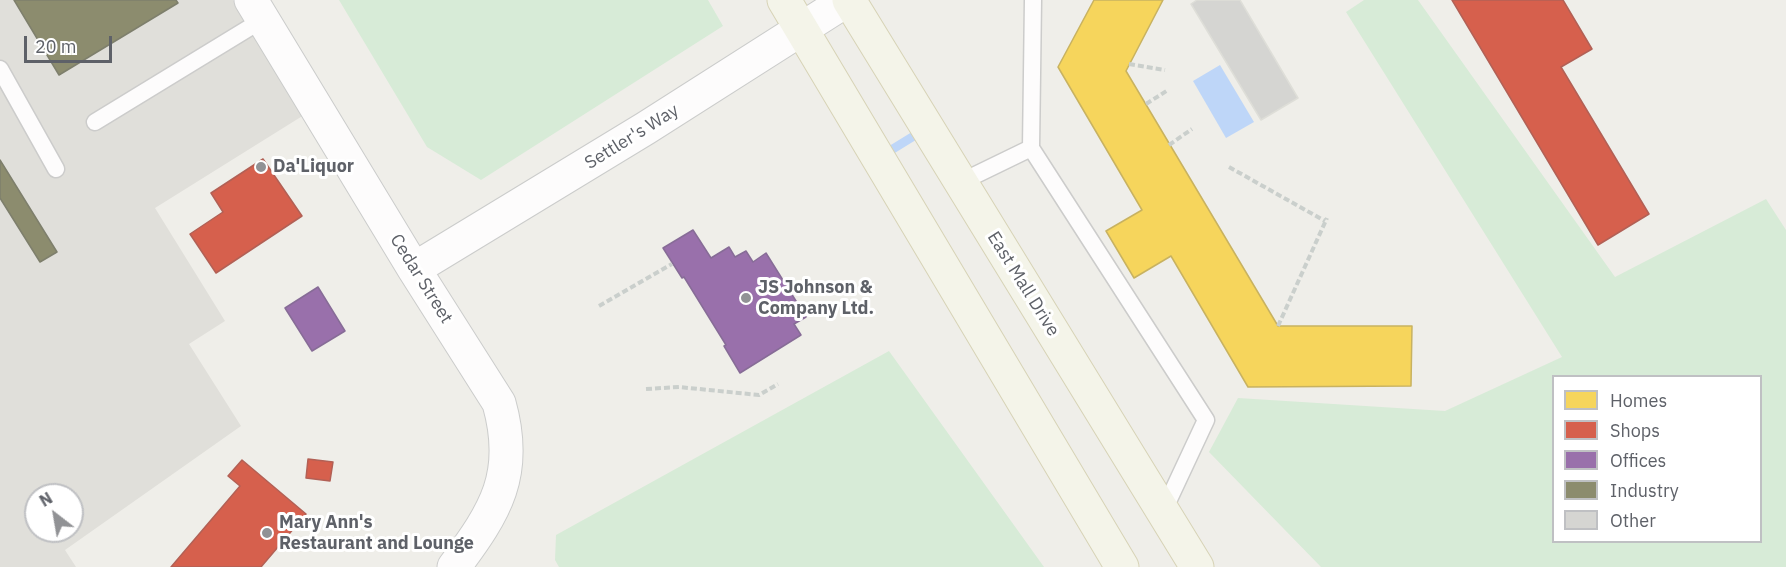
<!DOCTYPE html>
<style>
body{margin:0}
#map{position:relative;width:1786px;height:567px;overflow:hidden;background:#efeee9;font-family:"IBM Plex Sans",sans-serif}
canvas{display:block}
.legend{position:absolute;left:1552px;top:375px;width:210px;height:168px;box-sizing:border-box;background:#fff;border:2px solid #bfc0c3;margin:0;padding:8px 10px;list-style:none;font-size:18px;color:#5e6168}
.legend li{display:flex;align-items:center;gap:12px;height:30px}
.legend b{width:30px;border:2px solid #bfc0c3}
.north{position:absolute;left:24px;top:483px;width:60px;height:60px;box-sizing:border-box;background:#fff;border:2px solid #bfc0c3;border-radius:50%;rotate:329deg;font-size:16px;font-weight:700;line-height:24px;text-align:center;color:#5e6168}
.north::after{content:'';display:block;margin:auto;width:21px;height:27px;background:#919295;clip-path:polygon(50% 0,100% 100%,50% 72%,0 100%)}
.scale{position:absolute;left:24px;top:36px;width:88px;height:27px;box-sizing:border-box;border:3px solid #5e6168;border-top:0;padding-left:8px;font-size:18px;line-height:21px;white-space:nowrap;color:#5e6168;-webkit-text-stroke:4px #fff;paint-order:stroke}
</style>
<div id="map">
<canvas width="1786" height="567"></canvas>
<ul class="legend">
<li><b style="height:16px;background:#f6d55c"></b>Homes</li>
<li><b style="height:16px;background:#d6604d"></b>Shops</li>
<li><b style="height:16px;background:#9970ab"></b>Offices</li>
<li><b style="height:16px;background:#8c8c6e"></b>Industry</li>
<li><b style="height:16px;background:#d5d5d2"></b>Other</li>
</ul>
<div class="north">N</div>
<div class="scale">20 m</div>
</div>
<script>
const c = document.querySelector('canvas').getContext('2d');
c.lineJoin = 'round';
function fill(path, color) {
  c.fillStyle = color;
  c.fill(path, 'evenodd');
}
function strokePath(path, color, width, dash) {
  c.strokeStyle = color;
  c.lineWidth = width;
  c.lineCap = dash ? 'butt' : 'round';
  c.setLineDash(dash || []);
  c.stroke(path);
}
function drawText(font, color, halo, rows, align = 'center') {
  c.font = font + ' "IBM Plex Sans",sans-serif';
  c.lineWidth = 6;
  c.setLineDash([]);
  c.textBaseline = 'middle';
  c.strokeStyle = halo;
  c.fillStyle = color;
  for (const [text, x, y, turn = 0] of rows) {
    c.save();
    c.translate(x, y);
    c.rotate((+turn || 0) * Math.PI / 180);
    c.textAlign = isNaN(turn) ? turn : align;
    if (halo) c.strokeText(text, 0, 0);
    c.fillText(text, 0, 0);
    c.restore();
  }
}
fill(new Path2D(`
 M0 0H233L304 115 155 208 225 321 189 344 241 426 65 550 76 567H0ZM36 495H72V531H36Z`), '#e0dfda');
fill(new Path2D(`
 M339 0H708L723 26 481 180 427 147Z
 M1364 0H1418L1615 277 1766 199 1786 230V567H1321L1209 452 1238 398 1445 411 1562 357 1346 12ZM1760 376V542H1554V376Z
 M889 351 1044 567H559L555 560 556 535Z`), '#d7ebd7');
fill(new Path2D(`
 M1220 65 1254 122 1226 138 1193 81Z`), '#bed6f8');
const homes = new Path2D(`
 M1094 0H1163L1126 71 1278 326H1412L1411 386 1248 387 1171 256 1134 278 1106 231 1142 210 1058 67Z`);
fill(homes, '#f6d55c');
strokePath(homes, '#c8b260', 1.5);
const shops = new Path2D(`
 M1452 0H1563L1592 49 1561 67 1649 214 1598 245Z
 M263 159 302 216 216 273 190 234 223 212 211 193Z
 M308 459 333 462 330 481 306 478Z
 M242 460 306 514 261 567H171L240 486 228 476Z`);
fill(shops, '#d6604d');
strokePath(shops, '#b26055', 1.5);
const offices = new Path2D(`
 M693 230 711 258 729 247 735 257 746 251 753 262 766 253 806 317 794 324 801 335 740 373 724 346 726 345 684 277 682 278 663 248Z
 M318 287 345 331 312 351 285 308Z`);
fill(offices, '#9970ab');
strokePath(offices, '#876c97', 1.5);
const industry = new Path2D(`
 M14 0H176L178 3 59 75Z
 M0 160 57 252 40 262 0 198Z`);
fill(industry, '#8c8c6e');
strokePath(industry, '#7e7f6c', 1.5);
strokePath(new Path2D(`
 M883 155 922 131`), '#bed6f8', 9);
const building = new Path2D(`
 M1197 0H1240L1298 98 1261 120 1191 4Z`);
fill(building, '#d5d5d2');
strokePath(building, '#deded8', 1.5);
const service = new Path2D(`
 M1033 0 1031 148 1206 420 1163 512
 M0 69 56 169
 M95 122 262 20
 M961 182 1031 148`);
const secondary = new Path2D(`
 M251 0 414 269 499 403C519 474 496 511 454 567
 M414 269 646 128 847 0`);
const primary = new Path2D(`
 M784 0 1122 567
 M849 0 1197 567`);
strokePath(service, '#cccccb', 19);
strokePath(secondary, '#cbcccb', 35);
strokePath(primary, '#d7d3b6', 35);
strokePath(new Path2D(`
 M1129 64 1165 70
 M1146 104 1168 90
 M1169 145 1192 129
 M1229 167 1325 221
 M599 306 672 264
 M1278 326 1327 218
 M646 389 679 387 759 395 778 384`), '#cacfcc', 4, [6, 3]);
strokePath(service, '#fdfcfc', 16);
strokePath(secondary, '#fdfcfc', 33);
strokePath(primary, '#f4f4e9', 33);
for (const [x, y, r, color] of [
 [261,167,6,"#919295"],
 [746,298,6,"#919295"],
 [267,533,6,"#919295"]
]) {
  const dot = new Path2D();
  dot.arc(x, y, r, 0, 2 * Math.PI);
  c.fillStyle = color;
  c.fill(dot);
  strokePath(dot, '#fff', 2);
}
drawText('18px', '#5e6168', '#fff', [
 ["Settler's Way",632,137,-32],
 ["Cedar Street",421,279,58],
 ["East Mall Drive",1023,284,58]
]);
drawText('bold 18px', '#5e6168', '#fff', [
 ["Da'Liquor",273,167],
 ["JS Johnson &",758,288],
 ["Company Ltd.",758,309],
 ["Mary Ann's",279,523],
 ["Restaurant and Lounge",279,544]
], 'left');
</script>
